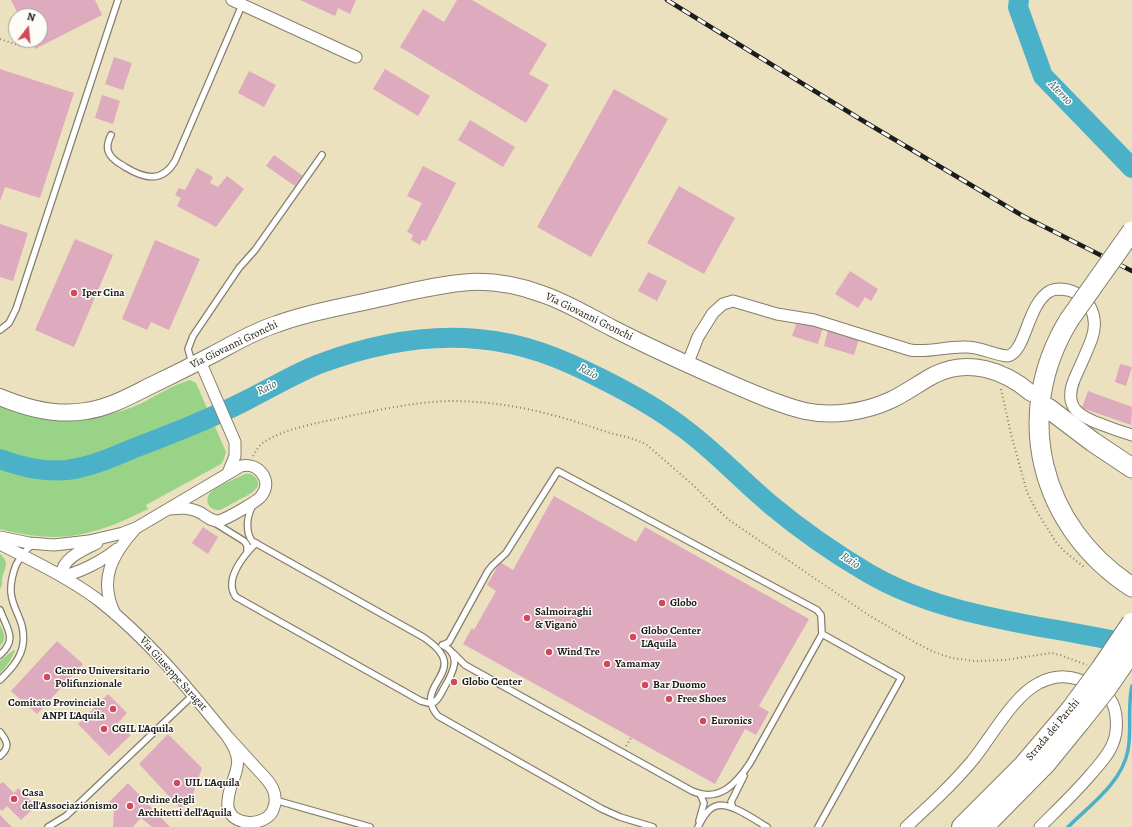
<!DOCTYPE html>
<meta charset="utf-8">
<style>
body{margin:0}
#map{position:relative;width:1132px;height:827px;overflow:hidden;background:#ece1be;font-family:Alegreya,serif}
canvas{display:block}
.north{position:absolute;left:8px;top:8px;width:40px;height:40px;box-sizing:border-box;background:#fdfcf7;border:1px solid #a3a29f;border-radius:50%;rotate:16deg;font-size:11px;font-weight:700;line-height:16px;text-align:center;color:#1c1c1c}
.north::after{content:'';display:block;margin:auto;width:14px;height:18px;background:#d1495b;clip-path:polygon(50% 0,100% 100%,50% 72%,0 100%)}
</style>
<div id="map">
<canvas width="1132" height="827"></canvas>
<div class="north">N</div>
</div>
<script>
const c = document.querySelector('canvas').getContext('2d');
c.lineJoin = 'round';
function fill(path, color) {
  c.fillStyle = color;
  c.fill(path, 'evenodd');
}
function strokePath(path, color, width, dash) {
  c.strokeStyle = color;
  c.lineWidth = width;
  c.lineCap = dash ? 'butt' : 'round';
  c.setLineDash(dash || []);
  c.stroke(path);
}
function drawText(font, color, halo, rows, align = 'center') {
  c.font = font + ' Alegreya,serif';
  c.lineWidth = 3;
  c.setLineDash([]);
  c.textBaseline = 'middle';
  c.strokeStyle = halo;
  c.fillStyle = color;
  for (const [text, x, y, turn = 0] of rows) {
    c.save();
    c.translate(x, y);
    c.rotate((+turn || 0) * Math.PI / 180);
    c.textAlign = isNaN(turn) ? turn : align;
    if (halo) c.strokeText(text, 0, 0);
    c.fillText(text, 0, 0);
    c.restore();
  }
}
fill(new Path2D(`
 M190 380 196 383 226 452 224 459 221 464 146 505 148 509C94 536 60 545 0 529V405C41 427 99 422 140 404 156 396 172 385 190 380Z
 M245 474C249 473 253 474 256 478 265 490 243 497 235 502 230 504 224 509 219 510 209 511 204 500 210 493 216 487 236 478 245 474Z
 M0 554C11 564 4 568 2 579 2 584 2 586 0 589Z
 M0 625C4 632 7 640 0 646Z
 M14 650H15C12 659 6 667 0 673V661Z`), '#99d387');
strokePath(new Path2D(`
 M1068 827C1090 805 1122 783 1128 750 1132 729 1127 707 1132 686`), '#4ab1c9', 3.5);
strokePath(new Path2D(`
 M1019 0 1018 7 1043 76 1132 168
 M0 459C21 467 44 472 67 470 90 467 111 458 132 449 171 434 210 419 247 400 271 388 294 374 319 364 370 345 425 334 478 339 524 343 561 358 602 379 630 393 657 408 682 427 714 450 741 480 771 505 801 530 834 553 868 573 921 604 981 616 1040 627 1071 632 1101 638 1132 644`), '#4ab1c9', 20);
fill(new Path2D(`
 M11 0H95L102 15 35 49 31 40H40V16H19Z
 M300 0H356L350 14 338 8 335 16Z
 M457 0H472L547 44 529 74 549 85 526 123 400 47 423 9 444 22Z
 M114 57 132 63 123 90 105 84Z
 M0 69 74 93 40 198 5 187 0 201Z
 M385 69 430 96 418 116 373 89Z
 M249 71 276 85 264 107 238 93Z
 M614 89 668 119 591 257 537 227Z
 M102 95 120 101 113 124 95 118Z
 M470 120 515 147 503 167 458 140Z
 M274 155 303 176 295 186 266 166Z
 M423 166 456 183 426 241 422 240 420 245 411 240 413 235 407 232 422 203 407 196Z
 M197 168 213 177 210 183 218 187 227 176 244 189 216 227 177 206 181 198 175 195 179 188 185 190Z
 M679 186 735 218 704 274 647 243Z
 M0 224 28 233 13 281 0 277Z
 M75 239 113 255 74 347 35 330Z
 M155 240 200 259 169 330 151 322 147 330 122 319Z
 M850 271 878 289 871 301 865 297 858 308 835 294Z
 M648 272 667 281 657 301 638 291Z
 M798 319 823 327 818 344 792 336Z
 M828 330 859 339 854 355 824 346Z
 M1120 364 1132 367 1126 386 1115 382Z
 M1088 391 1132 407 1131 425 1082 408Z
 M554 496 636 542 645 527 809 619 759 706 769 712 756 735 745 729 715 784 463 644 472 628 474 630 496 591 487 585 500 562 513 570Z
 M203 527 218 537 208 554 192 543Z
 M57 641 83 664 37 714 11 691Z
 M108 694 127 713 118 723 131 735 109 756 78 724Z
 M168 734 202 768 192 797 181 809 139 764Z
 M3 782 14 793 18 788 36 806 21 820 7 806 2 811 0 809V784Z
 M128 783 170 827H152L141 818 133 827H113L114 809 108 803Z
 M0 815 12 827H0Z`), '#deaabe');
const service = new Path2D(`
 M111 135C108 141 106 147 109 153 112 160 119 163 125 167 145 179 162 183 175 161L242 5
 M0 330 9 323 16 309 118 0
 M192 363 188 349 193 336 239 268 255 250 322 155
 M253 505C247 515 245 531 252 541L423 637C476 672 410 683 438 716L602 809 620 817 653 827
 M215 523 244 541 247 545V553
 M256 543C244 555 223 580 236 597L421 701C425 702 429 704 433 703 439 700 441 693 444 688 453 673 463 654 442 645
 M0 610C7 629 18 639 0 655
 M443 645 449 642 488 571 492 566 506 553 558 471 817 610 821 615 822 634
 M453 653 465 665 692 791C719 803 736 784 750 763L822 634 901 678 818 827
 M0 680C10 670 21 659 23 644 27 611 0 607 16 565 21 557 25 549 34 544
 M0 732C8 742 10 747 0 756
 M275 800 370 827
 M733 808 731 802 744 776
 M699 821 704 803 700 794
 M48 827 66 816 193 695
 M698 827C702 819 707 809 716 806 729 801 755 820 767 827`);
const minor = new Path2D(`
 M232 0 356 57
 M200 361 235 442V456L228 473
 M687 365 698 337 713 313 723 304 733 301 777 314 814 320 910 350C929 353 947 346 966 347 981 347 994 355 1008 356 1026 352 1027 304 1050 291 1056 288 1062 289 1068 290 1090 296 1099 317 1092 338 1087 352 1080 366 1074 380 1063 408 1080 417 1103 425 1113 429 1122 432 1132 435
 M0 537 29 543 54 545 89 541 123 533 136 528 241 466C258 462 273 480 262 495 259 501 226 519 219 521 211 521 207 517 201 513 190 507 180 508 169 509
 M0 544C33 561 67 577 97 599 133 627 164 660 193 695 205 709 216 723 228 737 238 748 248 759 258 770 264 776 270 782 273 789 276 796 276 803 273 810 266 827 231 827 228 807 227 800 229 793 231 786 240 764 241 756 227 736
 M61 576C62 558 83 550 97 543
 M61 576C78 574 104 560 117 549
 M115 614C98 580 112 555 135 529
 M906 827C929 806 952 785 972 761 991 738 1013 696 1039 683 1056 674 1074 675 1090 685 1097 688 1105 693 1110 699 1118 710 1118 731 1113 743 1109 754 1100 764 1092 773 1076 792 1058 809 1040 827`);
const secondary = new Path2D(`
 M0 397C26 408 58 416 86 411 108 408 128 397 148 387 169 377 191 366 212 355 233 344 254 331 277 324 306 313 337 308 368 301 402 294 437 284 471 282 495 281 520 286 542 294 566 302 589 316 612 328 651 348 691 366 732 384 755 394 780 405 805 411 833 417 865 412 891 400 906 393 919 383 934 375 968 358 1004 370 1031 393`);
const trunk = new Path2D(`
 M1069 320C1011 415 1040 527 1132 587
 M1048 408 1093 442 1132 468`);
const motorway = new Path2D(`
 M962 827 1024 765 1070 711
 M983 827 1046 763 1081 720`);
strokePath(service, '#847e6d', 8);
strokePath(minor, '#847e6d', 13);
strokePath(secondary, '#847e6d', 18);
strokePath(trunk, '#847e6d', 21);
strokePath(motorway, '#847e6d', 22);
strokePath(new Path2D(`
 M0 39 21 46
 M1001 389 1011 434 1027 492 1037 512 1056 542 1064 551 1084 567
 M253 456C256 451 259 445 264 442 282 430 316 423 336 419 373 411 412 402 450 401 502 401 549 412 598 429 614 435 633 437 647 445L693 485 711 503 729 520 870 616 916 643 934 652 952 658 975 661 1005 660 1051 653 1060 655 1087 665
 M626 746 631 738`), '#847e6d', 2, [1, 3]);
strokePath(service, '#fff', 5.5);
strokePath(minor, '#fff', 11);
strokePath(secondary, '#fff', 16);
strokePath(trunk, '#fff', 19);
strokePath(motorway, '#fff', 20);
const rail = new Path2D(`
 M667 0 860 119 1023 216 1132 271`);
strokePath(rail, '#1c1c1c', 4.5);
strokePath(rail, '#fdfcf7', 3, [9]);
const trunkBridge = new Path2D(`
 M1069 320 1132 231`);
const motorwayBridge = new Path2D(`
 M1070 711 1101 669 1132 623
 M1081 720 1105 690 1132 651`);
strokePath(trunkBridge, '#847e6d', 21, []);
strokePath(motorwayBridge, '#847e6d', 22, []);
strokePath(trunkBridge, '#fff', 19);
strokePath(motorwayBridge, '#fff', 20);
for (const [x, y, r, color] of [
 [74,293,4,"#d1495b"],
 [662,603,4,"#d1495b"],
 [527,618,4,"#d1495b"],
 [633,637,4,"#d1495b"],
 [549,652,4,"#d1495b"],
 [607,664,4,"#d1495b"],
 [47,677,4,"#d1495b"],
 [454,682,4,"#d1495b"],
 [645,685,4,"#d1495b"],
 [669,699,4,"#d1495b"],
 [113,709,4,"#d1495b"],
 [703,721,4,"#d1495b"],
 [104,729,4,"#d1495b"],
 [177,783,4,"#d1495b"],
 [14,799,4,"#d1495b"],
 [130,806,4,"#d1495b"]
]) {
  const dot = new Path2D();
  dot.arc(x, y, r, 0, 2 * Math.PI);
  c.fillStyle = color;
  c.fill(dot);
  strokePath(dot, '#fdfcf7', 1.5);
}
drawText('bold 11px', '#1c1c1c', '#fdfcf7', [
 ["Iper Cina",82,293],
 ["Globo",670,603],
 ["Salmoiraghi",535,612],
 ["& Viganò",535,625],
 ["Globo Center",641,631],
 ["L'Aquila",641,644],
 ["Wind Tre",557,652],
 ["Yamamay",615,664],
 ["Centro Universitario",55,671],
 ["Polifunzionale",55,684],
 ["Globo Center",462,682],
 ["Bar Duomo",653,685],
 ["Free Shoes",677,699],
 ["Comitato Provinciale",105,703,"right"],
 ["ANPI L'Aquila",105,716,"right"],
 ["Euronics",711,721],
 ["CGIL L'Aquila",112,729],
 ["UIL L'Aquila",185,783],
 ["Casa",22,793],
 ["dell'Associazionismo",22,806],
 ["Ordine degli",138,800],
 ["Architetti dell'Aquila",138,813]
], 'left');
drawText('11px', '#1c1c1c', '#fdfcf7', [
 ["Via Giovanni Gronchi",589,317,26],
 ["Via Giovanni Gronchi",234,345,-26],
 ["Via Giuseppe Saragat",173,674,48],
 ["Strada dei Parchi",1053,730,-50]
]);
drawText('italic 12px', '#315f6a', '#fdfcf7', [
 ["Aterno",1060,93,46],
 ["Raio",588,372,28],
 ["Raio",267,388,-26],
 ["Raio",850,561,33]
]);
</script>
